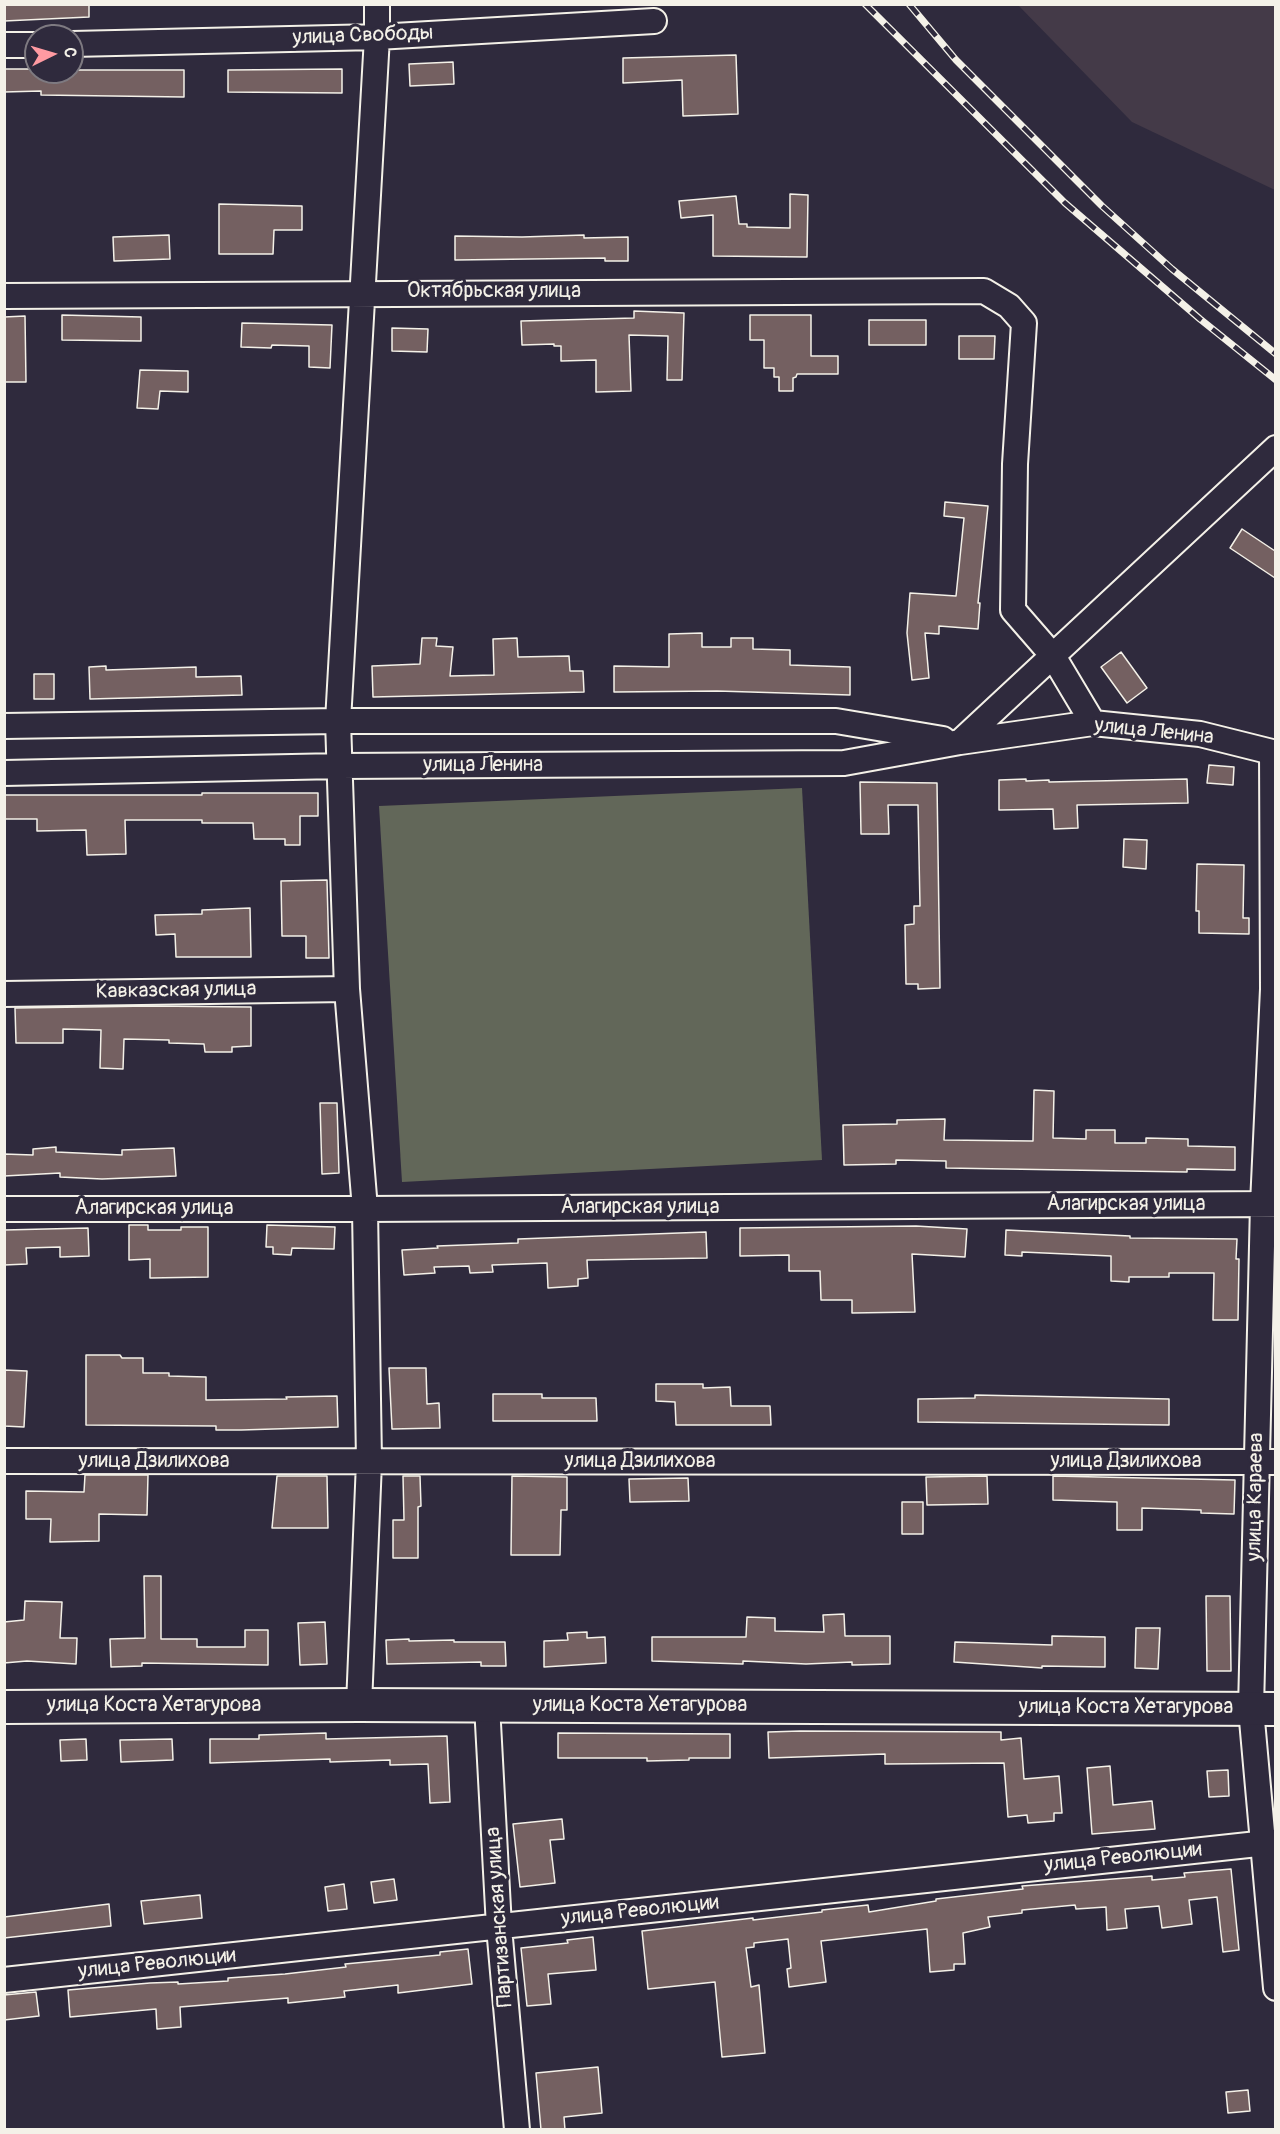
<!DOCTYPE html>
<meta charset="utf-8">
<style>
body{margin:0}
#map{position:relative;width:1280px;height:2134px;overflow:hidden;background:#2f2a3d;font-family:Pangolin,sans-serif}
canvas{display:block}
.frame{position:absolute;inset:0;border:6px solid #f4f1e8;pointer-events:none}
.north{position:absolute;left:24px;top:24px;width:60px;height:60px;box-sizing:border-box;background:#2f2a3d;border:2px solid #7e7a81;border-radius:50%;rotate:85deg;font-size:16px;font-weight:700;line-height:24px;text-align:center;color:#f4f1e8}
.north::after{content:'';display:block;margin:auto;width:21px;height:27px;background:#ff9aa2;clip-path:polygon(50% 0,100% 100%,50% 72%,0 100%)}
</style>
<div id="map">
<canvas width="1280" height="2134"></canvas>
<div class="frame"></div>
<div class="north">С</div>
</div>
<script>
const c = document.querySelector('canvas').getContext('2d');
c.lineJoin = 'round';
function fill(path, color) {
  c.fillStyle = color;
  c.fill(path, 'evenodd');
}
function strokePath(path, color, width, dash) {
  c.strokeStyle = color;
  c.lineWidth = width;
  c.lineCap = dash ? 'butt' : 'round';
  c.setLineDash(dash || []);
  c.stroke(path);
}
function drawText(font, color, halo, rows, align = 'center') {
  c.font = font + ' Pangolin,sans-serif';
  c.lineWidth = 6;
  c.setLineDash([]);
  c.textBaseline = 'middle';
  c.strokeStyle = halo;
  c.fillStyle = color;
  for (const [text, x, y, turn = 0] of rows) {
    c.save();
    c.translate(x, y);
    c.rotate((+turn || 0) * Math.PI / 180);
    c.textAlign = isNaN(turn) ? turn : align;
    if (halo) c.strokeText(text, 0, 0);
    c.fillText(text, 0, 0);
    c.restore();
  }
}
fill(new Path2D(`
 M1018 5H1275V190L1132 122Z`), '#443a48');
fill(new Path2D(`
 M802 788 822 1160 402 1182 379 806Z`), '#626759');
const building = new Path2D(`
 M4 4H89V17L4 21Z
 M736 55 738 114 683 116 682 80 623 83V58Z
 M453 62 454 84 410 86 409 64Z
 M4 69H36V72H72V70H184V97L41 95V91L4 92Z
 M342 69V93L228 92V70Z
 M790 194 808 195 807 257 713 256V215L681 218 679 201 736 196 739 224H747V227L790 228Z
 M219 204 302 206V230H274L273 254H219Z
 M169 235 170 259 114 261 113 237Z
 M584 235V238L628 237V261H605V258L455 260V236L522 237Z
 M634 311 684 313 682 380H667L668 336 629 335 631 391 596 392V360L561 361V346H554V344L522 345 521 321 634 318Z
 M62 315 141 317V341L62 340Z
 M750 315H811V356H838V374H797L796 377 793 378V391H779V377H774V368H764V340H750Z
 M25 316 26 382H4V317Z
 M869 320H926V345H869Z
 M242 323 332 325 330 368 309 367V346L272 345 271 348 241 347Z
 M392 328 428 329 427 352 392 351Z
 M959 336H995L994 359H959Z
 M140 370 188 371V392L160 391 158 409 137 408Z
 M945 502 988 506 978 603H980L978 629 939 626V634L925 633 929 678 912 680 907 633 910 593 956 596 964 518 944 516Z
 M1242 529 1275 551V578L1230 548Z
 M702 633V647H731V638H753V649L790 650V665L850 667V695L717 691 614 692V666L669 667V634Z
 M422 638H437L436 646 453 647 450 676 494 675 493 639 517 638 518 657 569 656 570 671H583L584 692 373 697 372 666 420 664Z
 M1121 652 1147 688 1127 703 1101 667Z
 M106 666V670L196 667V677L241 676 242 695 90 699 89 667Z
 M34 674H54V699H34Z
 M1209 765 1234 767 1233 785 1207 783Z
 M1026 779V781L1049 780V782L1187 779 1188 803 1077 805 1078 828 1054 829 1053 809 999 810V780Z
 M860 782 937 783 940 988 918 989V984H906L905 925 914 924V906H920L918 805H888L889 834H861Z
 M202 793H318V816H300V845H285V839H254L253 823H202V820H125L126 854 87 855 86 830 37 831V819H4V795H202Z
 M1124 839 1147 840 1146 869 1123 867Z
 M1197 864 1244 865 1243 918H1249V934L1199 933V911H1196Z
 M327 880 329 958H306V936H282L281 881Z
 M250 908 251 957H176L175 934 156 935 155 915 202 914V910Z
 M151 1006 251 1007V1046L232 1047V1052H205L204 1044 169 1043V1040L124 1039 123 1069 100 1068 101 1030 63 1029V1043H16L15 1008Z
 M1034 1090 1054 1091 1053 1138 1086 1139V1130H1115V1143H1146V1138L1188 1139V1146L1235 1147V1170L1187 1169V1172L946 1168V1161L896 1160V1164L844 1165 843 1125 897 1124V1120L945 1119 944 1140 1033 1141Z
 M320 1103H337L339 1173 322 1174Z
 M56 1147V1152L122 1155V1150L174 1148 176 1176 102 1179 60 1177V1173L4 1176V1154L33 1155V1149Z
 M129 1225H148V1230H181V1227H208V1277L150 1278V1259L129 1260Z
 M267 1225 335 1227 334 1249 292 1248 291 1255 273 1254V1247H266Z
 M916 1226 967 1229 965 1257 912 1254 915 1312 852 1313V1300H821L820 1271H789V1255L740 1256V1228Z
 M88 1228 89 1256 60 1257V1247L26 1248 27 1264 4 1265V1230Z
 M1006 1230 1130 1236V1238L1237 1239 1236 1259H1239L1238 1320H1213L1214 1273H1169V1277H1129V1282L1111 1281V1256L1022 1252V1256L1005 1255Z
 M706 1232 707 1258 587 1260 588 1278 578 1279V1286L548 1288 547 1263 492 1265 493 1272 470 1273 469 1266 434 1267 435 1273 404 1275 402 1250 438 1248 437 1246 518 1243V1239Z
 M86 1355H120L122 1358H143V1373H169V1376L206 1377V1400L287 1399 286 1397 337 1396 338 1427 241 1430H216V1426L86 1425Z
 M389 1368H426L427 1404 439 1403 440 1428 392 1429Z
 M4 1370 27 1371 24 1427 4 1426Z
 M656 1384H703V1388L730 1387 731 1406H770L771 1425H676L675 1402 656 1401Z
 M493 1394H542V1398H596L597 1421H493Z
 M975 1395 1169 1399V1425L918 1422V1399L975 1398Z
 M85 1475H148L147 1515 99 1514V1541L50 1542 51 1519H26V1491L84 1492Z
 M277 1476H327L328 1528H272Z
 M403 1476H420L421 1506 418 1507V1558H393V1520H404Z
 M512 1476 567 1477V1510H561L560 1555H511Z
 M987 1476 988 1504 927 1505 926 1477Z
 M1053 1476 1235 1480 1234 1514 1201 1513V1510L1142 1508V1530H1117V1502L1053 1500Z
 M688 1478 689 1501 630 1502 629 1479Z
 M902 1502H923V1534H902Z
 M144 1576H161V1639H197V1647H245V1630H268V1665L142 1663V1666L111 1667 110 1639 145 1638Z
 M1206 1596H1230L1231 1671H1207Z
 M25 1601 62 1602 60 1638H77L76 1664 27 1661 4 1663V1622L24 1620Z
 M844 1614 845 1636H890V1664L852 1665V1662L806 1664 743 1661V1664L652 1661V1637H746L747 1617 775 1618V1631L824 1632 823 1615Z
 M325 1622 327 1664 300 1665 298 1623Z
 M1136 1628H1160L1158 1669 1135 1668Z
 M587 1632V1638L605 1637 606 1663 544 1667V1641L568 1640 567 1633Z
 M1052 1636 1105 1637V1667L1042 1666V1668L954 1662 955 1642 1052 1645Z
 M409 1639V1641L454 1640V1642H505L506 1666H481V1662L387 1664 386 1640Z
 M800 1731 1001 1732V1740L1021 1738 1024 1779 1059 1776 1062 1813H1054V1821L1028 1823 1027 1815 1008 1817 1004 1763 885 1764V1754L769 1758 768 1732Z
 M326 1733V1739L447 1736 450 1802 430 1803 428 1764 390 1765V1760L330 1762V1759L210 1763V1739H259V1735Z
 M558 1733 730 1734V1758H689V1760L647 1761V1758H558Z
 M86 1739 87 1760 61 1761 60 1740Z
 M172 1739 173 1760 121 1762 120 1740Z
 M1110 1766 1113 1805 1152 1801 1155 1829 1092 1834 1087 1768Z
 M1228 1770 1229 1796 1209 1797 1207 1771Z
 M562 1819 564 1839 550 1840 555 1883 520 1887 513 1824Z
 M1231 1869 1239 1950 1223 1952 1217 1897 1189 1900 1192 1924 1162 1928 1159 1906 1125 1909 1127 1928 1107 1930 1106 1907 1076 1909 1075 1905 1022 1910V1913L988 1917 990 1927 963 1933 965 1964H954V1970L930 1972 927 1929 821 1941 826 1982 789 1987 787 1969 791 1968 788 1939 754 1943V1947L746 1948 751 1987 759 1985 765 2053 722 2057 715 1982 648 1989 642 1931 753 1918V1920L822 1912V1910L868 1905 869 1912 936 1901V1899L1023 1889 1022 1886 1152 1876V1880L1185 1877 1184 1873Z
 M394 1879 397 1900 374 1903 371 1882Z
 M344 1884 347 1909 328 1911 325 1887Z
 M200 1895 202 1918 144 1924 141 1901Z
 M109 1904 111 1926 4 1938V1917Z
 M593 1937 596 1970 548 1974 551 2004 527 2006 521 1948 568 1943 567 1940Z
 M468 1949 472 1984 398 1993V1985L344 1991 345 1997 288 2003V1998L180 2007 181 2027 157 2029 156 2009 70 2017 68 1990 150 1983 178 1982V1984L228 1981V1978L285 1974 346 1967 345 1964 440 1955V1952Z
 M36 1992 39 2016 4 2020V1995Z
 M598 2067 602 2113 564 2117 565 2130H541L536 2073Z
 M1248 2090 1250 2111 1228 2113 1226 2092Z`);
fill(building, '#746061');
strokePath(building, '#f4f1e8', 1.5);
const minor = new Path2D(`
 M72 44 377 37 654 21
 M4 45H36
 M4 296 984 291 1009 306 1024 323 1015 464 1013 610 1053 656 1093 723
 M4 726 338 721H836L943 739
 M960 742 1276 448
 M1272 752 1273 989 1263 1204 1251 1709 1276 1988
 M4 773 340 766 844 763 960 742 1093 723 1200 734 1276 753
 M4 994 347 989
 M4 1209H365L1276 1204
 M4 1461 1276 1462
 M359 1705 369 1462 365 1209 347 989 338 721 377 37V4
 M487 1705 499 1927 517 2130
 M4 1980 1276 1842`);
const major = new Path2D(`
 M4 1707 359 1705 1276 1709`);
strokePath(minor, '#f4f1e8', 28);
strokePath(major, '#f4f1e8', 36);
strokePath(minor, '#2f2a3d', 24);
strokePath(major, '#2f2a3d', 32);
const rail = new Path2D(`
 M865 4 1065 203 1200 319 1276 380
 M909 4 956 60 1102 206 1172 269 1276 354`);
strokePath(rail, '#f4f1e8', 7);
strokePath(rail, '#2f2a3d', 4.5, [14]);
drawText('21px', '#f4f1e8', '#2f2a3d', [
 ["улица Свободы",363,36,-2],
 ["Октябрьская улица",494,292],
 ["улица Ленина",1154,732,6],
 ["улица Ленина",483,766],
 ["Кавказская улица",176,991,-1],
 ["Алагирская улица",1126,1205],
 ["Алагирская улица",640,1208],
 ["Алагирская улица",154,1209],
 ["улица Дзилихова",154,1462],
 ["улица Дзилихова",640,1462],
 ["улица Дзилихова",1126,1462],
 ["улица Караева",1256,1497,-89],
 ["улица Коста Хетагурова",154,1706],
 ["улица Коста Хетагурова",640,1706],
 ["улица Коста Хетагурова",1126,1708],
 ["улица Революции",1123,1858,-6],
 ["улица Революции",640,1911,-6],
 ["Партизанская улица",500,1917,-94],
 ["улица Революции",157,1964,-6]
]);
</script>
